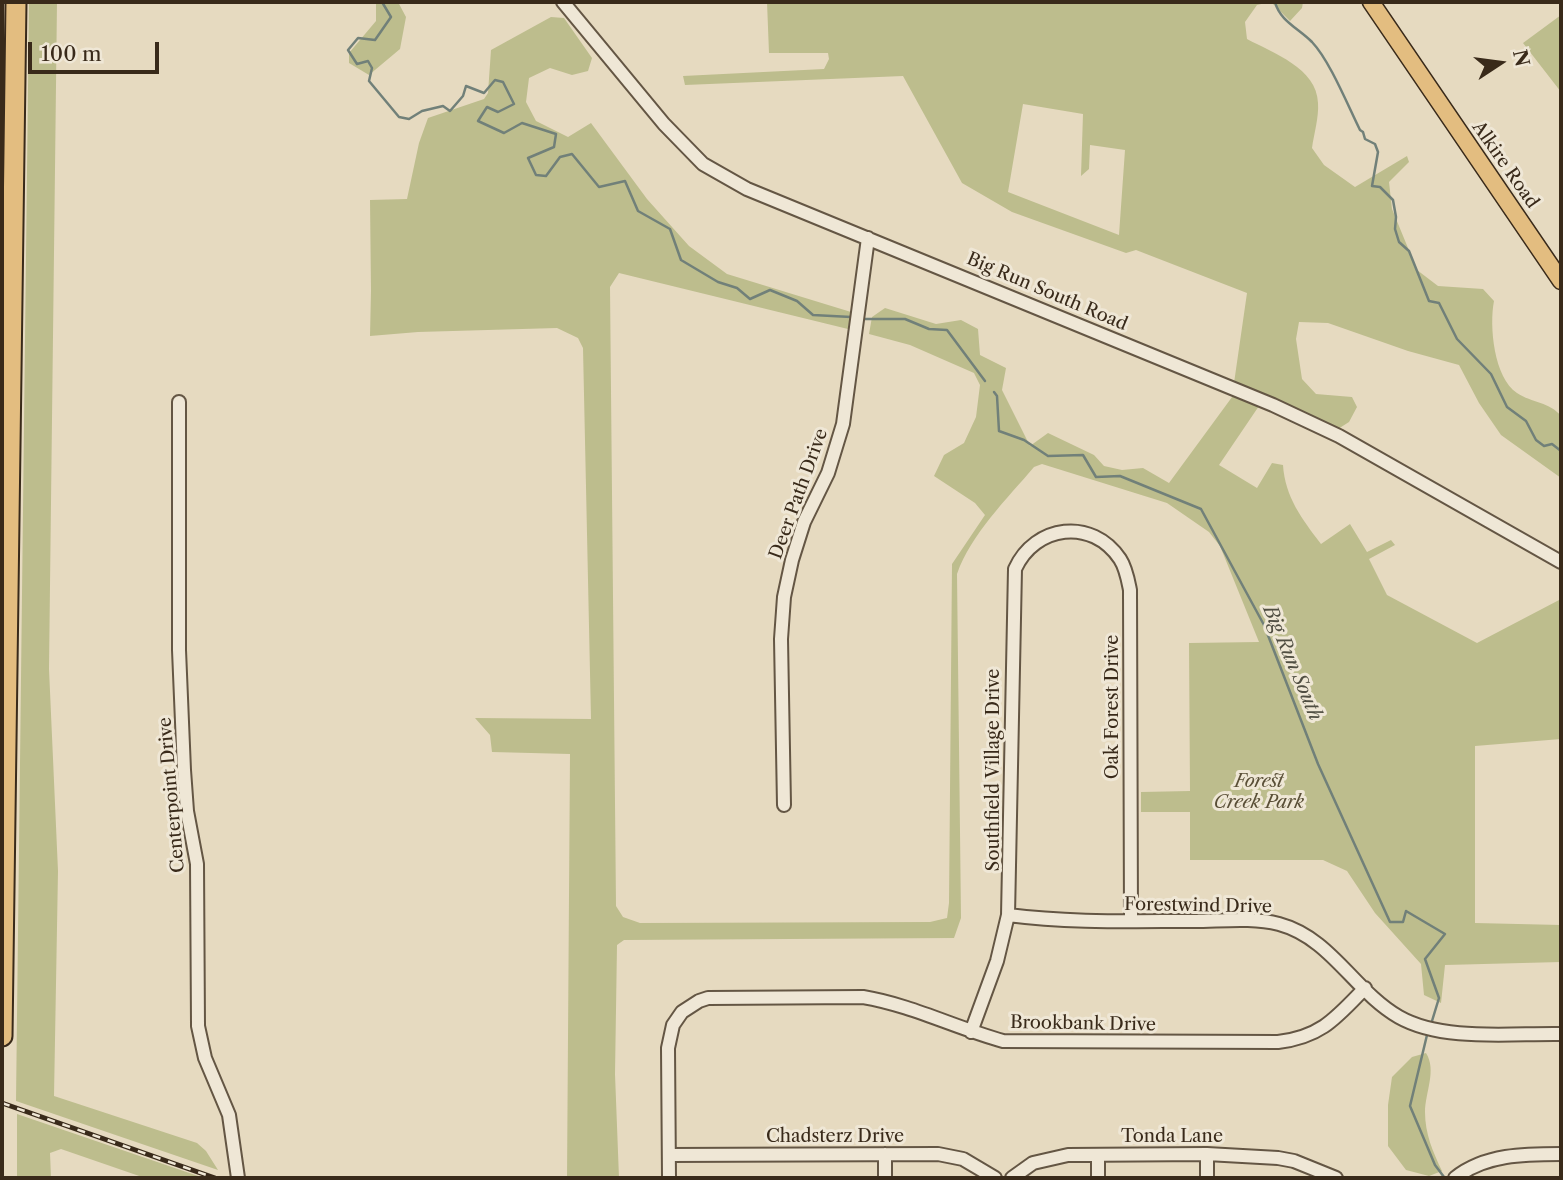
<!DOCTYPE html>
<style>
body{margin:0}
#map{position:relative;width:1563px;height:1180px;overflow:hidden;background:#e6dac0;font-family:"Libre Caslon Text",serif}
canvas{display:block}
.frame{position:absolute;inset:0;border:4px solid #392a1a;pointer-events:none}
.north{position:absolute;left:1465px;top:28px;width:70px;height:70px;-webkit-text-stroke:5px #efe7d6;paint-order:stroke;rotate:77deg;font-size:19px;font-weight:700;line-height:28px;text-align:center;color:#392a1a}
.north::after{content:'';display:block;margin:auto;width:24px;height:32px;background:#392a1a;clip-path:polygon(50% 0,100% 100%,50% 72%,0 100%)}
.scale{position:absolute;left:28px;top:42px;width:131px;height:32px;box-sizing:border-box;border:4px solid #392a1a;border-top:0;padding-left:9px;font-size:21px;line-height:24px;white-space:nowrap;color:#392a1a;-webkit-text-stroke:5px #efe7d6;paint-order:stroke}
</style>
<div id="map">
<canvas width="1563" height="1180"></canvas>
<div class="frame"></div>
<div class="north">N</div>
<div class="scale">100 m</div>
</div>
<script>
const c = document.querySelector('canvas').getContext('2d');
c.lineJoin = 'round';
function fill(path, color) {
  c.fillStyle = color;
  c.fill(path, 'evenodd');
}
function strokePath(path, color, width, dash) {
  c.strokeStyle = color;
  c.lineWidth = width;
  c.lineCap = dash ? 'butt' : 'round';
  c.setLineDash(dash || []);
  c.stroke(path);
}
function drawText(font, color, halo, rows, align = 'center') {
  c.font = font + ' "Libre Caslon Text",serif';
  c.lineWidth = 6;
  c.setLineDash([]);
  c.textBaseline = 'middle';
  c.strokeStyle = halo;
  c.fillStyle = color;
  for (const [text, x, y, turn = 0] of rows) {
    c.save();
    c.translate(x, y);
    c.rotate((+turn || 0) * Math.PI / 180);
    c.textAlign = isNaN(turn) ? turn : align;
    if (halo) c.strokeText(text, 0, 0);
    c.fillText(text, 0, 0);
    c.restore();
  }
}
fill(new Path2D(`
 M29 2H57L49 669 58 871 54 1096 197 1143 206 1151 218 1170 16 1101Z
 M376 2H398L406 17 400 49 369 75 349 63V53L376 21Z
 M767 2H1270L1257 5 1245 22 1247 39C1273 53 1317 68 1318 103 1319 117 1314 134 1312 148L1324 165 1355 187 1407 156 1409 162 1389 182 1392 209 1417 270 1438 286 1483 289 1494 301C1489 326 1494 378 1517 393 1532 403 1550 402 1561 416V478L1501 435 1479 403 1459 365 1408 351 1328 323 1299 322 1296 339 1302 379 1316 394 1352 397 1357 407 1349 422 1338 429 1280 401 1234 383 1247 293 1136 250 1126 253 1012 212 962 183 903 76 685 85 683 76 824 69 829 59 828 53H769ZM1023 104 1083 114 1081 176 1089 169 1090 145 1125 150 1119 235 1008 192Z
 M1271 2H1303L1302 8 1290 21Z
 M1561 15V92L1523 43Z
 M551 17 564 18 592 58 588 71 572 75 550 68 529 78 526 102 536 121 568 137 591 123 647 199 689 246 727 274 851 312 848 329 619 273 610 287 616 906 623 917 640 923 930 922 947 918 949 903 952 564 985 515 975 503 934 476 944 455 964 443 976 417 980 385 974 373 910 345 869 334 872 317 885 308 936 324 961 320 978 329 980 355 1006 368 1002 390 1030 446 1048 433 1094 455 1104 466 1122 470 1143 468 1169 483 1235 393 1261 403 1219 465 1257 488 1272 463 1283 465C1285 497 1302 519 1321 544L1350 524 1367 552 1391 540 1395 545 1369 559 1387 595 1477 643 1561 599V739L1475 746V923L1561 925V962L1445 965 1441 1003 1424 995 1421 964 1375 913 1347 871 1323 860H1190V812H1141V792L1190 791 1189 643 1259 642 1220 546 1209 532 1167 503 1042 464 1034 467C1007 499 971 534 957 574L961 918 954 938 624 940 617 945 615 1074 619 1178H567L570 754 492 752 490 735 475 718 591 719 583 348 578 338 557 328 418 332 370 336 371 291 370 200 407 199 419 143 428 118 484 99 488 93 491 50Z
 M1426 1053C1437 1070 1425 1093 1425 1112 1425 1134 1433 1152 1442 1171L1429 1176 1406 1170 1388 1146V1105L1392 1077 1412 1057Z
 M17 1114 204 1178H145L61 1149 50 1153 51 1178H17Z`), '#bdbd8d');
strokePath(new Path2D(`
 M382 2 391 17 375 40 358 38 348 50 357 64 368 61 372 68 369 81 399 117 409 119 422 111 443 106 450 111 463 96 466 86 484 93 495 80 503 82 514 104 498 112 487 107 478 121 504 133 522 123 556 134 554 147 528 158 536 175 546 176 560 157 572 154 599 187 625 181 638 211 670 229 681 260 718 282 737 288 750 299 770 290 797 301 813 315 851 317
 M1266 2H1270
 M1275 2C1280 21 1298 28 1312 42 1330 61 1348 106 1360 130L1363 132 1365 139 1375 144 1378 152 1372 186 1380 187 1393 200 1396 217 1395 229 1399 242 1409 251 1429 301 1439 303 1457 339 1491 374 1507 407 1526 421 1536 440 1544 446 1552 444 1561 451
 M865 319H905L929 329 947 330 985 381
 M994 392 997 396 999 431 1024 440 1048 456 1083 455 1096 477 1120 476 1201 509 1264 625 1318 764 1390 922H1403L1406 911 1445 934 1425 959 1439 998 1432 1021
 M1427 1035 1410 1106 1435 1165 1444 1177`), '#718079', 2.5);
const minor = new Path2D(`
 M563 2 664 124 703 164 747 189 1273 405 1339 436 1561 562
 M179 402V650L184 770 187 811 197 864 198 1026 205 1058 229 1115 238 1178
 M784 805 781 639 784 597 792 560 804 522 828 473 843 424 868 238
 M1008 915C1070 923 1132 921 1194 921 1221 921 1252 917 1279 924 1331 938 1354 991 1399 1017 1443 1042 1512 1033 1561 1034
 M971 1032 997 961 1008 915 1015 569C1035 525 1092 517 1120 559 1126 568 1128 580 1130 590L1131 921
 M1207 1154V1178
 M669 1155 938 1154 963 1159 995 1178
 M1098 1155V1178
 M669 1178 668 1048 673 1025 682 1012 699 1001 708 998 863 997C911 1005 956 1028 1003 1041L1278 1042C1321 1037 1336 1018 1365 988
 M885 1178V1154
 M1012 1178 1033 1163 1068 1155 1207 1154 1278 1158 1294 1161 1336 1178
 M1455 1178C1485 1154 1525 1154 1561 1154`);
const major = new Path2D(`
 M1371 2 1561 281`);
const highway = new Path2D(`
 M2 1036 16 2`);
strokePath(minor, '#645644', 16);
strokePath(major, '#392a1a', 19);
strokePath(highway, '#392a1a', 23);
strokePath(minor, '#efe7d6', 12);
strokePath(major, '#e3bd80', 16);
strokePath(highway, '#e3bd80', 19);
const rail = new Path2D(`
 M2 1103 215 1178`);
strokePath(rail, '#392a1a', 5);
strokePath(rail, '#efe7d6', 2.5, [8]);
drawText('18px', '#392a1a', '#efe7d6', [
 ["Alkire Road",1505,165,55],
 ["Big Run South Road",1047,292,23],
 ["Deer Path Drive",799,494,-70],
 ["Oak Forest Drive",1113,707,-90],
 ["Southfield Village Drive",994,770,-90],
 ["Centerpoint Drive",172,795,-95],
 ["Forestwind Drive",1198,906,1],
 ["Brookbank Drive",1083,1024,1],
 ["Chadsterz Drive",835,1137],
 ["Tonda Lane",1172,1137]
]);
drawText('italic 18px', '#5a4f37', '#efe7d6', [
 ["Forest",1259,782],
 ["Creek Park",1259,803]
]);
drawText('italic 19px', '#504e42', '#efe7d6', [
 ["Big Run South",1292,663,67]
]);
</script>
